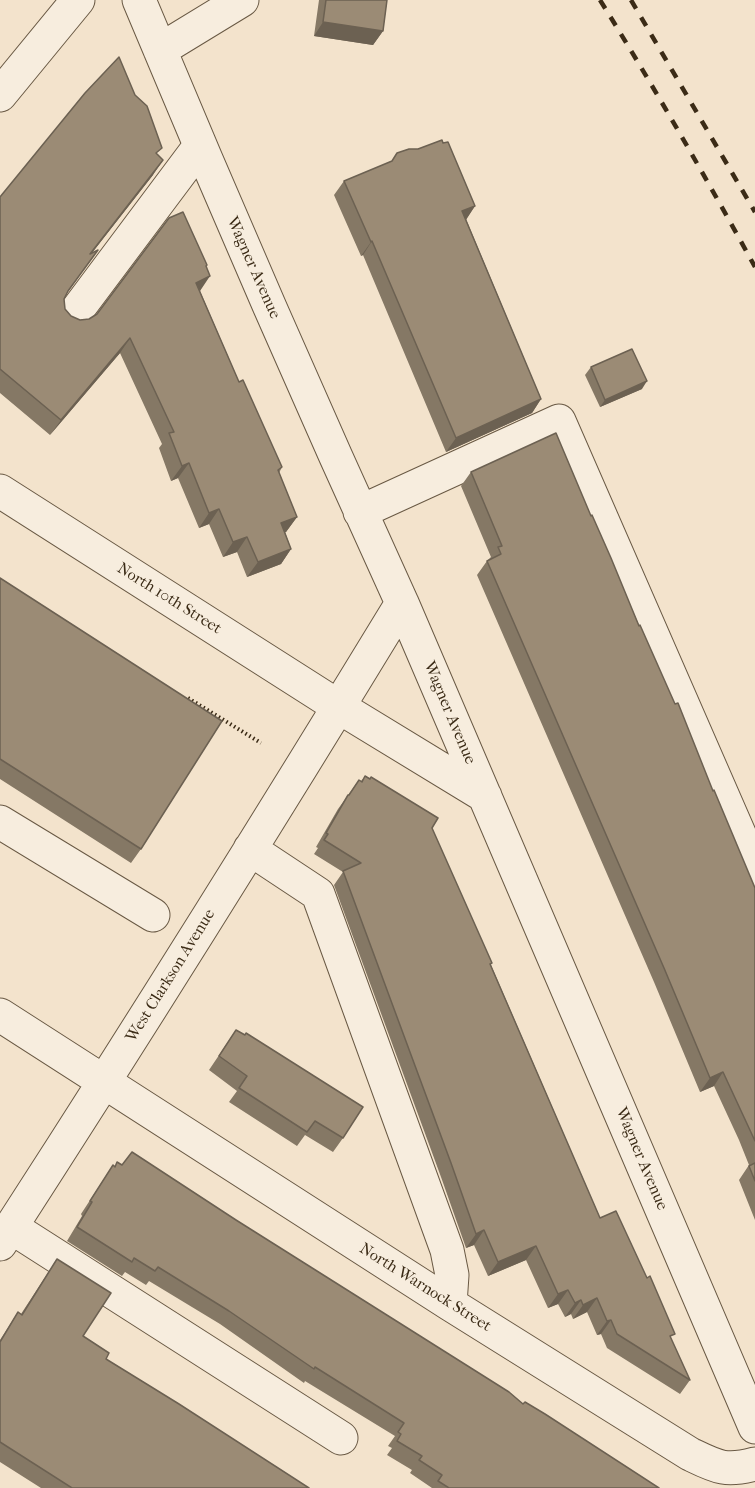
<!DOCTYPE html>
<style>
body{margin:0}
canvas{display:block;background:#f3e3cc}
</style>
<canvas width="755" height="1488"></canvas>
<script>
const c = document.querySelector('canvas').getContext('2d');
c.lineJoin = 'round';
function strokePath(path, color, width, dash) {
  c.strokeStyle = color;
  c.lineWidth = width;
  c.lineCap = dash ? 'butt' : 'round';
  c.setLineDash(dash || []);
  c.stroke(path);
}
function fill(path, color) {
  c.fillStyle = color;
  c.fill(path, 'evenodd');
}
function drawText(font, color, halo, rows, align = 'center') {
  c.font = font + ' "IM FELL French Canon",serif';
  c.lineWidth = 4.5;
  c.setLineDash([]);
  c.textBaseline = 'middle';
  c.strokeStyle = halo;
  c.fillStyle = color;
  for (const [text, x, y, turn = 0] of rows) {
    c.save();
    c.translate(x, y);
    c.rotate((+turn || 0) * Math.PI / 180);
    c.textAlign = isNaN(turn) ? turn : align;
    if (halo) c.strokeText(text, 0, 0);
    c.fillText(text, 0, 0);
    c.restore();
  }
}
const minor = new Path2D(`
 M139 0C223 202 311 404 402 603L755 1427
 M160 50 242 0
 M0 95 78 0
 M72 317 200 146
 M0 491 339 707 485 796
 M360 512 559 421 755 870
 M0 822 153 915
 M250 849 318 894 447 1250 452 1275 450 1304
 M0 1015 450 1304 690 1454C717 1467 725 1472 755 1464
 M11 1227 341 1438
 M0 1244C137 1032 271 818 402 603`);
strokePath(minor, '#695944', 35);
strokePath(new Path2D(`
 M188 698 261 743`), '#3b2b16', 4, [1.5, 3]);
strokePath(minor, '#f7edde', 33);
strokePath(new Path2D(`
 M600 0C654 87 705 176 755 267
 M631 0 755 212`), '#3b2b16', 4.5, [10, 10]);
fill(new Path2D(`
 M319 0H387L383 31 373 45 314 36Z
 M157 155 153 175 92 253 98 250 67 293 64 299 65 309 71 316 80 320 89 319 206 267 200 291 239 382 282 467 279 473 297 517 286 532H285L291 549 281 564 247 577 237 552 223 557 209 524 199 528 178 478 171 481 159 448 162 444 120 353 50 435 0 393V197Z
 M344 181 475 206 466 219 541 399 532 413 446 452 363 255 361 256 334 195Z
 M591 367 642 389 600 407 585 375Z
 M471 472 591 516 755 888V1220L739 1180 749 1165 739 1140 714 1086 700 1092 654 982 477 575 487 561 491 557 461 486Z
 M0 578 141 849 131 863 0 779Z
 M365 776 432 828 600 1218 671 1339 690 1380 680 1394 607 1348 601 1334 597 1335 587 1312 573 1319 571 1314 565 1317 558 1304 548 1308 526 1260 488 1276 474 1245 466 1248 441 1177 334 885 343 872 314 854 318 848 316 847 338 809 359 780 361 781Z
 M236 1030 343 1138 333 1152 305 1135 297 1146 229 1102 237 1091 209 1070Z
 M113 1165 115 1166 122 1165 236 1220 523 1404 659 1488H432L410 1473 412 1470 387 1455 392 1448 388 1446 395 1436 305 1381 304 1383 220 1324 149 1281 146 1285 125 1272 122 1276 67 1241 82 1216 81 1214Z
 M57 1259 83 1336 106 1359 309 1488H41L0 1462V1340L18 1312 21 1314Z`), '#857865');
fill(new Path2D(`
 M323 22 383 31 373 45 314 36Z
 M163 160 153 175 79 269 90 254Z
 M475 206 466 220 462 211Z
 M372 241 363 255 361 256 371 242Z
 M210 276 200 291 196 283Z
 M130 338 120 353 50 435 61 420Z
 M647 381 642 389 600 407 605 400Z
 M541 399 532 413 446 452 456 438Z
 M189 463 178 478 171 481 182 466Z
 M219 509 209 524 199 528 209 513Z
 M297 517 286 532 270 538 281 523Z
 M247 537 237 552 223 557 233 542Z
 M291 549 281 564 247 577 258 562Z
 M723 1072 714 1086 700 1092 710 1078Z
 M484 1230 474 1245 466 1248 476 1234Z
 M536 1246 526 1260 488 1276 498 1262Z
 M568 1290 558 1304 548 1308 558 1294Z
 M597 1298 587 1312 573 1319 583 1305Z
 M581 1300 571 1314 565 1317 575 1303Z
 M611 1320 601 1334 597 1335 607 1321Z`), '#6c6152');
const building = new Path2D(`
 M326 0H387L383 31 323 22Z
 M119 57 135 95 147 106 162 148 156 153 163 160 90 254 98 250 68 291 64 299 65 309 71 316 80 320 89 319 97 314 169 218 183 212 207 265 206 266 210 276 196 283 239 382 243 380 282 467 278 470 297 517 281 523 291 549 258 562 247 537 233 542 219 509 209 513 189 463 182 466 169 433 174 432 130 338 61 420 0 369V197L85 93Z
 M442 140 443 143 448 142 475 206 462 211 541 399 456 438 372 241 371 242 344 181 392 161 397 153 409 149H418Z
 M632 349 647 381 605 400 591 367Z
 M556 433 591 516 592 515 611 558 639 626 640 625 675 704 678 703 713 791 714 790 755 888V1141L723 1072 710 1078 664 968 487 561 501 554 498 547 502 546 471 472Z
 M0 578 222 721 141 849 0 759Z
 M365 776 370 779 371 777 438 818 432 828 492 963 490 964 600 1218 616 1211 647 1278 650 1276 675 1334 670 1336 690 1380 617 1334 611 1320 607 1321 597 1298 583 1305 581 1300 575 1303 568 1290 558 1294 536 1246 498 1262 484 1230 476 1234 451 1163 343 871 361 863 324 840 328 834 326 833 348 795H349L359 780 362 782Z
 M236 1030 245 1035 246 1033 363 1107 343 1138 315 1121 307 1132 239 1088 247 1076 219 1056Z
 M132 1152 236 1220 509 1392 523 1404 525 1402 545 1414 659 1488H449L438 1481 442 1475 419 1460 422 1456 397 1441 401 1434 398 1432 404 1423 315 1367 314 1369 229 1311 158 1267 155 1271 134 1258 132 1262 77 1227 92 1202 90 1201 113 1165 115 1167 117 1162 122 1165Z
 M755 1163V1181L749 1166Z
 M57 1259 111 1293 83 1336 109 1353 106 1359 179 1404 309 1488H72L0 1442V1342L18 1312 22 1315Z`);
fill(building, '#9b8b75');
strokePath(building, '#6c6152', 1.5);
drawText('16px', '#3b2b16', '#f7edde', [
 ["Wagner Avenue",253,268,66],
 ["North 10th Street",169,599,32],
 ["Wagner Avenue",449,713,67],
 ["West Clarkson Avenue",171,976,-58],
 ["Wagner Avenue",641,1159,67],
 ["North Warnock Street",425,1288,32]
]);
</script>
